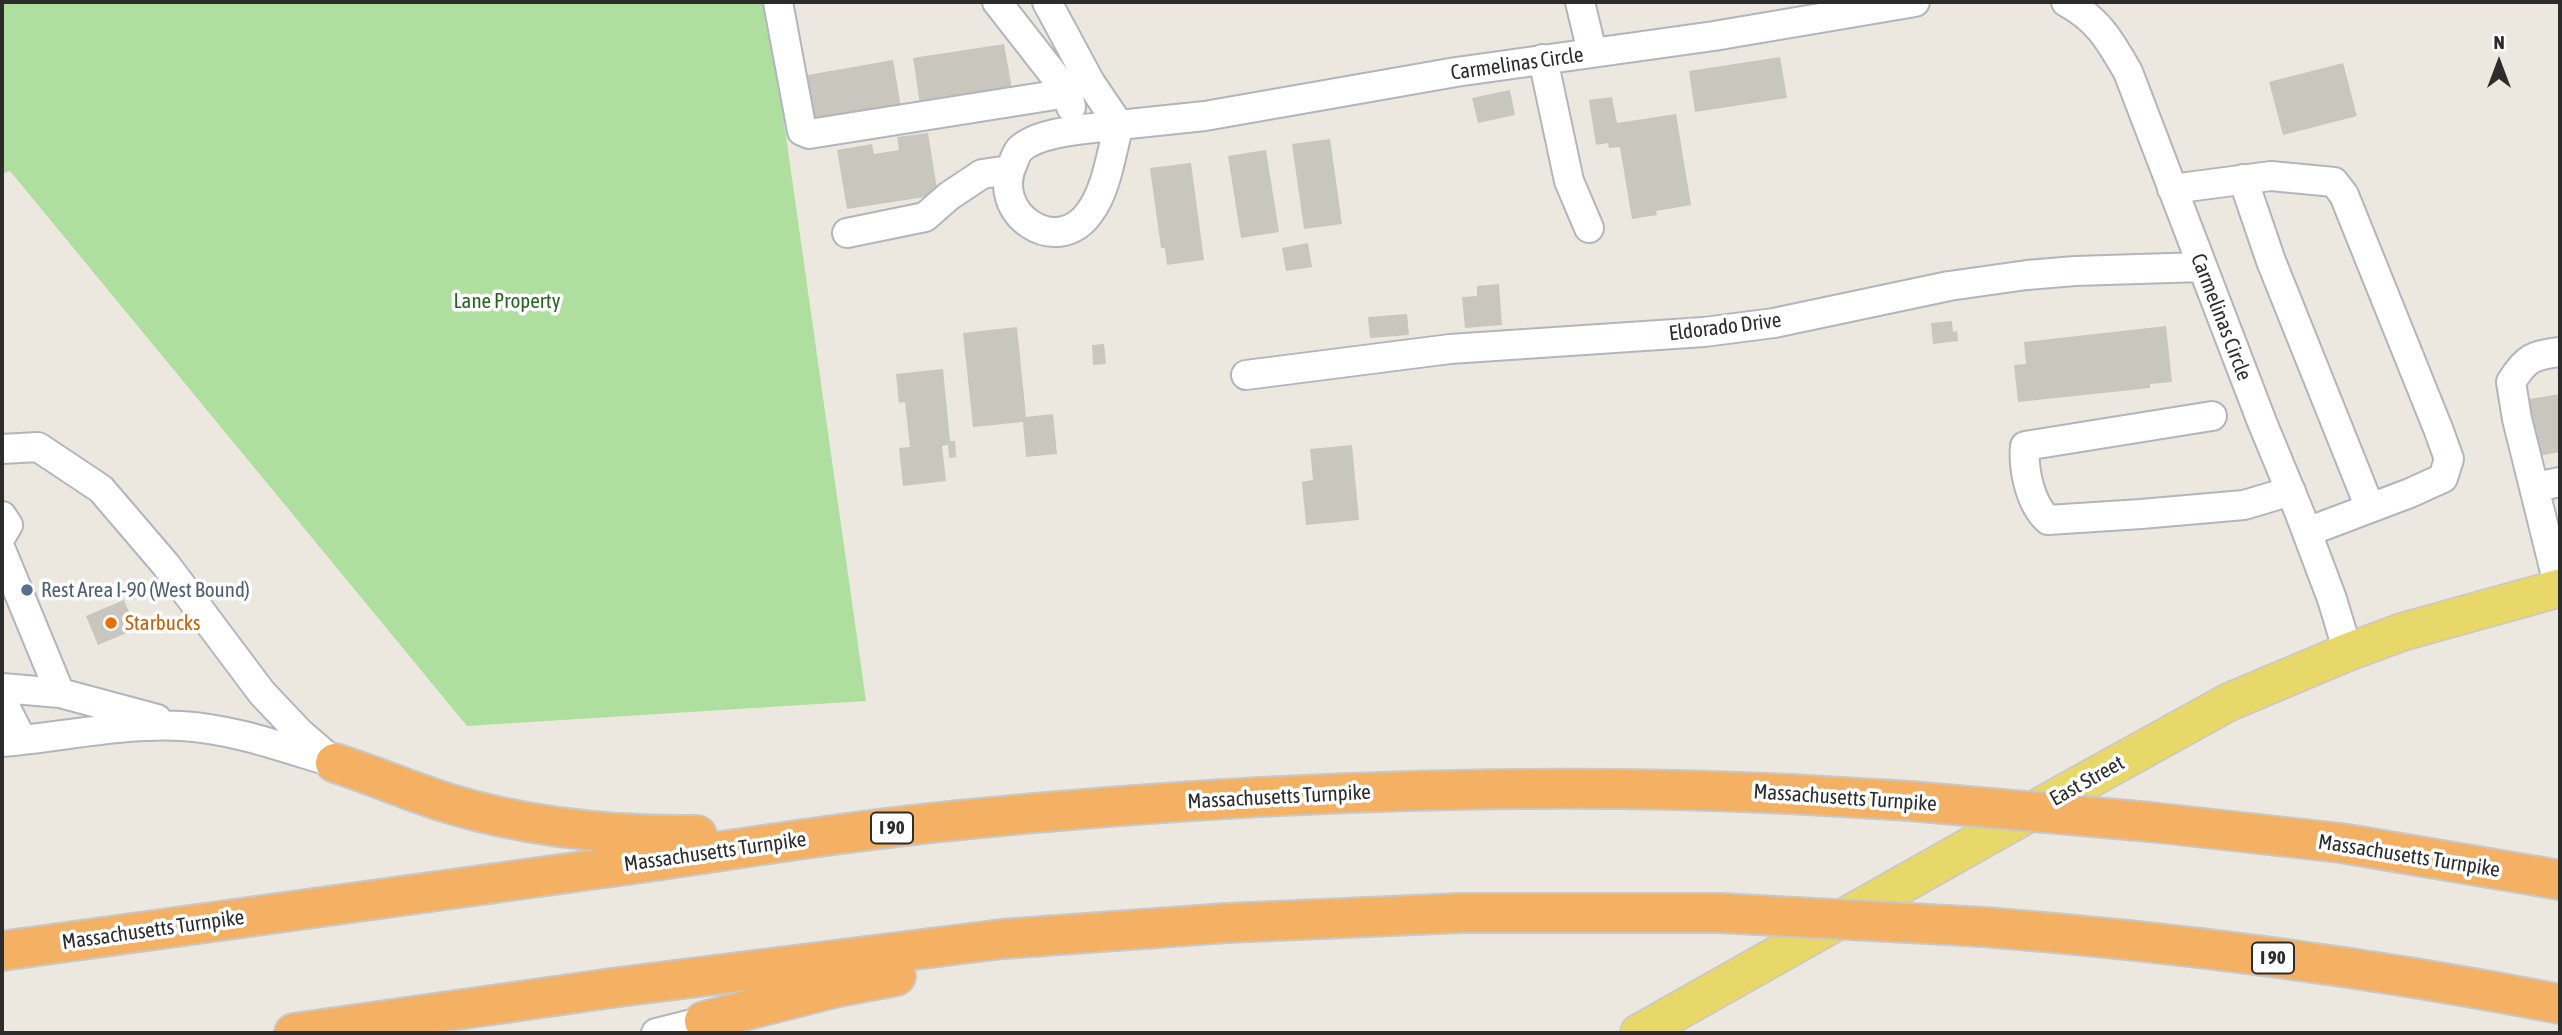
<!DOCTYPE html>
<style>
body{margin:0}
#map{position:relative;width:2562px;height:1035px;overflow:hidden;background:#ece8df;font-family:"Asap Condensed",sans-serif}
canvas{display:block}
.frame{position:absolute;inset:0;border:4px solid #2c2c2c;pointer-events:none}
.north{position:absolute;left:2464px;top:28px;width:70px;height:70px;-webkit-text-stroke:5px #fff;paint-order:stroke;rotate:0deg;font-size:19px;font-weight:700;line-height:28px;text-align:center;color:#2c2c2c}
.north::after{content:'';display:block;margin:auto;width:24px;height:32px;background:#2c2c2c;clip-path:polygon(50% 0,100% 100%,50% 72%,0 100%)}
</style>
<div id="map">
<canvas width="2562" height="1035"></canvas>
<div class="frame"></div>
<div class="north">N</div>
</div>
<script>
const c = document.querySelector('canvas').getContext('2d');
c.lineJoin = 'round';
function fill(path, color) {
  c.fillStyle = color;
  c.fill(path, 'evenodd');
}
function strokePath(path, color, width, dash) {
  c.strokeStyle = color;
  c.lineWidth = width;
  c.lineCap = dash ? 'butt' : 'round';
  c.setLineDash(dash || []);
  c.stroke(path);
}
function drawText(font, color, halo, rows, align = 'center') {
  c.font = font + ' "Asap Condensed",sans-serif';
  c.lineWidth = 7;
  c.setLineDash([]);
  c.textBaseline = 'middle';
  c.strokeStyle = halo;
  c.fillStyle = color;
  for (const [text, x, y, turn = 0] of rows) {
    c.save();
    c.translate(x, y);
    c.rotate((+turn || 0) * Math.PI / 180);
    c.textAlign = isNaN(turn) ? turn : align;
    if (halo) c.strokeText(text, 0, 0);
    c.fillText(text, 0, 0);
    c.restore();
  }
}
fill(new Path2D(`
 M2 2H767L866 701 467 726 10 171 2 174Z`), '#afdf9f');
fill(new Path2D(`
 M1004 44 1012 89 920 104 913 58Z
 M1780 57 1787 98 1695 112 1689 71Z
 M893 60 901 107 810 123 802 76Z
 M2343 63 2357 116 2283 135 2269 82Z
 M1510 90 1515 115 1478 123 1472 98Z
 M1612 97 1617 123 1676 114 1691 205 1656 211 1657 215 1632 219 1620 147 1609 148 1608 143 1596 145 1589 100Z
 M928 133 938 195 847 209 837 150 872 144 874 154 899 150 897 137Z
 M1330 139 1342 224 1304 229 1292 144Z
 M1266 150 1279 232 1241 238 1228 156Z
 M1191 163 1204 260 1167 265 1165 248H1161L1150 168Z
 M1308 243 1312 267 1286 271 1282 248Z
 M1499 284 1502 325 1465 328 1462 297 1477 296V286Z
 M1407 314 1409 335 1370 338 1368 317Z
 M1952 321 1953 332 1957 331 1958 341 1933 344 1931 323Z
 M2166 326 2172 382 2150 384V388L2018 402 2014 365 2026 364 2024 342Z
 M1017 327 1026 417 1053 414 1057 454 1026 457 1023 422 973 427 963 333Z
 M1104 344 1106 364 1093 365 1092 345Z
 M943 369 950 441H955L956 457 949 458 948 445 942 446 946 481 903 486 899 448 910 447 905 402 899 403 896 374Z
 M2560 394V452L2539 456 2529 399Z
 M1352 445 1359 520 1306 525 1302 482 1313 480 1310 449Z
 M124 600 136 629 98 645 86 616Z`), '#c8c6bd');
const minor = new Path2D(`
 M778 2 802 131 809 134 1068 93
 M997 2 1068 93 1071 107
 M1047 2 1090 82 1119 125 1205 116 1456 72 1714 36 1915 2
 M1580 2 1592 52
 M2066 2C2099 20 2110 41 2128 72L2262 422 2300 514 2332 599 2348 652
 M1543 59 1569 181 1589 228
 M1119 125C1111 153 1107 189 1090 212 1057 260 989 213 1013 163 1015 158 1017 152 1020 149 1041 130 1092 129 1119 125Z
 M2243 179 2271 261 2370 508
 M2172 189 2271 176 2334 182 2344 195 2439 431 2449 459 2443 478 2410 493 2307 532
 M847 233 925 217 949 196 982 174 1009 170
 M1246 375 1450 349 1704 332 1774 323 1949 286 2027 275 2075 271 2202 267
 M2212 416 2025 446C2023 469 2030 504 2048 520L2141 514 2244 505 2291 491
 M2 449 38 447 101 489 166 565 262 693 299 732 335 763
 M2535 487 2560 482
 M2 516 8 525 2 535
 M2 552 60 693 157 719
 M2559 588 2517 419 2511 382C2526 358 2533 355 2560 352
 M2 688 60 693
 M2 700 22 740
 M2 742C61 737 123 723 182 726 231 729 276 745 322 759
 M656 1033 704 1021`);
const major = new Path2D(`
 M1639 1033 2068 791 2229 702 2348 652 2402 632 2560 588`);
const highway = new Path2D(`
 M335 763C373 775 409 791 447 803 529 828 612 836 697 835
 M2150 822 2341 843 2560 880
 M1984 927C2177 942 2370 967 2560 1004
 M2 951C208 923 413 894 619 866 733 850 846 831 960 820 1235 793 1513 781 1790 794
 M704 1021 838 987 896 976
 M294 1033 619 987 1002 939 1227 923 1461 913H1719`);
strokePath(minor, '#b2b4be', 32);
strokePath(major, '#c8c8c8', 40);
strokePath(highway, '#c8c8c8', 42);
strokePath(minor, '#fff', 28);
strokePath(major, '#e8d769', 37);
strokePath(highway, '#f4b063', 38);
const highwayBridge = new Path2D(`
 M1790 794 1910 801 2150 822
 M1719 913 1984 927`);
strokePath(highwayBridge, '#c8c8c8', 42, []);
strokePath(highwayBridge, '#f4b063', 38);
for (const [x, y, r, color] of [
 [27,590,7,"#5c6f8a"],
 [111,623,7,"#e8710a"]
]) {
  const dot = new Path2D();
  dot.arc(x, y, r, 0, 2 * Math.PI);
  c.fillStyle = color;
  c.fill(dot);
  strokePath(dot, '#fff', 2.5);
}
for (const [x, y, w] of [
 [892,828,42],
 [2273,958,42]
]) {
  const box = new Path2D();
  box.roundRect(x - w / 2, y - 15.5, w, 31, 5);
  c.fillStyle = '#fff';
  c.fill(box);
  strokePath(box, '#2c2c2c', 2);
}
drawText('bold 19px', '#2c2c2c', null, [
 ["I 90",892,828],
 ["I 90",2273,958]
]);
drawText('21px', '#2c2c2c', '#fff', [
 ["Carmelinas Circle",1517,64,-8],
 ["Carmelinas Circle",2221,317,69],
 ["Eldorado Drive",1725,327,-7],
 ["East Street",2087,781,-29],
 ["Massachusetts Turnpike",1279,797,-3],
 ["Massachusetts Turnpike",1845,798,4],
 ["Massachusetts Turnpike",715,852,-8],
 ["Massachusetts Turnpike",2409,856,9],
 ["Massachusetts Turnpike",153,930,-8]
]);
drawText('21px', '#27651f', '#fff', [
 ["Lane Property",507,301]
]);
drawText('21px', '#4e5e75', '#fff', [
 ["Rest Area I-90 (West Bound)",41,590]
], 'left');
drawText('21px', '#c56008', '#fff', [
 ["Starbucks",125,623]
], 'left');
</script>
